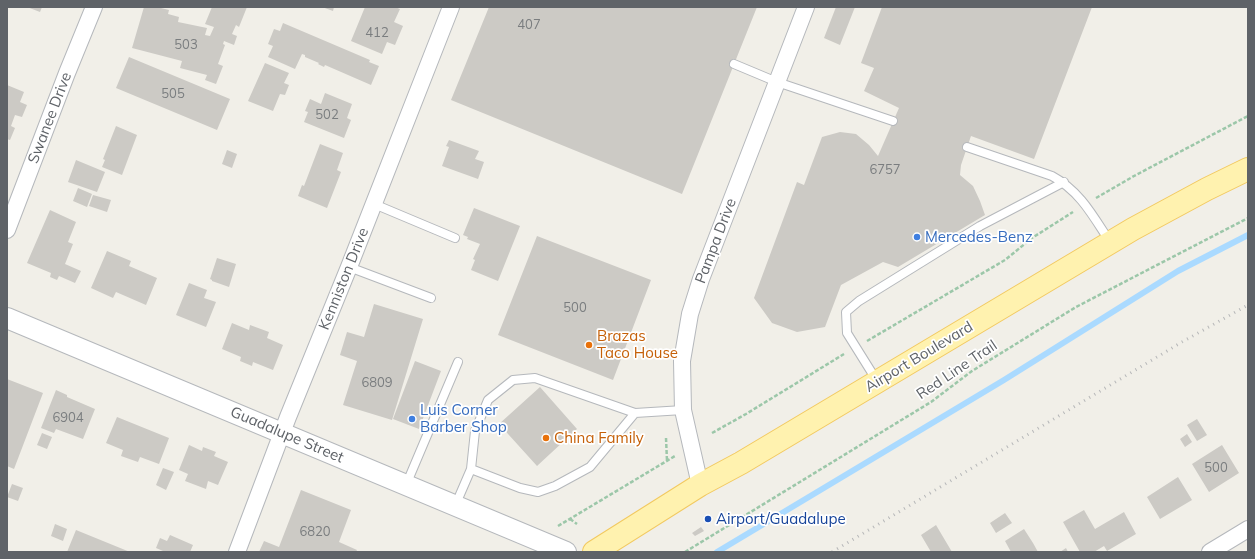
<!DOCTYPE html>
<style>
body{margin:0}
#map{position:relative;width:1255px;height:559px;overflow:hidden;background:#f1efe8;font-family:Mulish,sans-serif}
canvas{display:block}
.frame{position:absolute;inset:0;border:8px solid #5f6368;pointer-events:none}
</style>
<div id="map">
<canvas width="1255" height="559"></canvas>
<div class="frame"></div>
</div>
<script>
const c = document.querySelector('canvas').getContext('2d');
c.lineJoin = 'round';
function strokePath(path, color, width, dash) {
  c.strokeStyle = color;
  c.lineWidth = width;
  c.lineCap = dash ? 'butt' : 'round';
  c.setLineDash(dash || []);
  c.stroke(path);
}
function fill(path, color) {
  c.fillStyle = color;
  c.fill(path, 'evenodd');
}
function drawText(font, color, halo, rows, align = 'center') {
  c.font = font + ' Mulish,sans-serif';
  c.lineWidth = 3.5;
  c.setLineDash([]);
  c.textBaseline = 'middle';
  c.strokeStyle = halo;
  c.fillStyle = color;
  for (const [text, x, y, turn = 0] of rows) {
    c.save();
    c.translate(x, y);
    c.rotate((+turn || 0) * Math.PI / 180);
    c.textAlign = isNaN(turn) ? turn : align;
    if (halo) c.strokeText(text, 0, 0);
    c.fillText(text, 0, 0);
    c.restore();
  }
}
strokePath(new Path2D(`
 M717 552 1004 380 1178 271 1248 235`), '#aadaff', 6);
fill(new Path2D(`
 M27 7H42L40 12Z
 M144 7H157L169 10 168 14 179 17 178 22 207 28 205 35 210 36 214 27 205 24 212 7H247L239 27 236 25 232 34 237 36 234 45 224 41 223 44 225 45 218 64 223 66 216 84 205 80 207 75 180 68 182 61 132 48Z
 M322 7H334L333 11Z
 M365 7H395L400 9 394 22 403 26 395 45 387 42 382 54 351 41Z
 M489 7H757L682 194 451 100Z
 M836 7H855L840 45 824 38Z
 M882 7H1092L1034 159 971 136 961 165 960 175 973 186 980 201 985 215 898 267 883 262 841 285 825 327 797 332 772 323 754 298 797 182 804 185 822 137 840 132 856 134 869 145 878 156 899 108 864 91 874 68 861 63Z
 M283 23 370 60 369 62 379 66 371 85 325 65 324 67 318 64 319 63 305 57V55L302 54 295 69 268 57 273 46 268 44 274 29 280 31Z
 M129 57 230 99 217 130 116 88Z
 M265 63 289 73 284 83 289 85 285 95 280 94 273 111 248 101Z
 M7 85 24 92 20 102 27 105 22 117 15 115 11 126 15 128 10 140 7 139Z
 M325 93 352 104 347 118 351 120 344 138 304 122 308 112 305 111 310 99 321 104Z
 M116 126 137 135 122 175 102 167 105 160 103 159Z
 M449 140 479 151 475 159 484 162 478 179 442 166 449 147 446 146Z
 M320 144 343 153 337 170 341 172 327 208 298 196 302 185 304 186Z
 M227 150 237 154 232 168 222 164Z
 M76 160 105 172 97 192 68 182Z
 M78 188 92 194 87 207 73 201Z
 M93 195 111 200 107 212 89 206Z
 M474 208 520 226 498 281 471 270 475 260 473 259 480 244 467 239 468 237 463 235Z
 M50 210 76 222 68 242 73 244 65 264 81 271 75 283 59 276 57 280 50 277 51 273 27 263Z
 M537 236 651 280 613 380 498 335Z
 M107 251 131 261 129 266 157 278 146 305 116 292 113 298 91 288Z
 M217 258 236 264 229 287 212 281V280L210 279Z
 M189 283 207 290 204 298 216 302 206 327 176 315Z
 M374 304 423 319 392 420 343 405 357 361 340 355 347 332 364 337Z
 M232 323 249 330 250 325 269 332 267 338 283 345 273 370 253 362 252 366 240 361 241 357 222 349Z
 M415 361 441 371 419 429 393 419Z
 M7 379 43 393 14 469 7 466Z
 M540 387 577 429 537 466 499 424Z
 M56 390 67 395V397L95 409 83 439 56 429 54 433 41 428Z
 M117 417 169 438 159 464 140 457 138 462 121 456 123 450 106 443Z
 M1197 419 1207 435 1197 441 1187 425Z
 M42 433 52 437 47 449 37 445Z
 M1187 434 1192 442 1185 447 1180 439Z
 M189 445 202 451 203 447 216 452 214 456 228 462 218 485 208 481 206 489 185 481 188 474 179 470Z
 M1222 445 1239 473 1209 492 1192 464Z
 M163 468 174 472 166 490 156 485Z
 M1178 477 1192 500 1160 519 1147 497Z
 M12 484 23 488 18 501 7 497Z
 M301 490 351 510 339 542 357 550 356 552H259L264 541 279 547Z
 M1084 510 1095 529 1124 512 1136 534 1107 551 1104 546 1094 552H1080L1063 522Z
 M1005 513 1012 523 996 533 990 523Z
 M55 524 67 529 63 541 51 536Z
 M936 525 952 552H931L921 535Z
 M701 527 704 531 695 536 692 533Z
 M1024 529 1033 543 1038 552H1011L1005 541Z
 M76 530 130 552H67Z
 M170 535 193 545 190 552H162L163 551 156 548 160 538 167 541Z
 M1066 548 1068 552H1060Z`), '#cccac5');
const service = new Path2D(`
 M734 64 777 82 893 121
 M967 147 1052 176C1080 191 1093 216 1110 242
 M374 204 455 238
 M349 267 431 298
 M877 381 847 333 846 312 859 301 980 226 1064 182
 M471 469 475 431 488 400 513 380 535 378 635 413
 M406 485 458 362
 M455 506 471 469 520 488 538 492 555 486 590 467 635 413 683 410`);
const minor = new Path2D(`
 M7 230 67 73 94 7
 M700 485 683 410 682 361 690 314 701 279 806 7
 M237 552 288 417 349 267 451 7
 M1210 552 1248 529`);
const tertiary = new Path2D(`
 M7 318 566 552`);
const primary = new Path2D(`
 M594 552 700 485 741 463 1133 229 1207 189 1248 169`);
strokePath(service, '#b5b8bc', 10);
strokePath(minor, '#b5b8bc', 18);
strokePath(tertiary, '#b5b8bc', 22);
strokePath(primary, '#f2c960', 24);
strokePath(new Path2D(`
 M1096 198 1134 176 1248 116
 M867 341 1005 260 1032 238 1073 212
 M712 433 746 414 844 354
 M666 438 667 461
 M570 519 577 524
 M558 526 675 456
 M685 552 931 402 972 371 1076 307 1248 218`), '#9cc7a9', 2.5, [4, 2]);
strokePath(service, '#fff', 8);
strokePath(minor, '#fff', 16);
strokePath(tertiary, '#fff', 20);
strokePath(primary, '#fff2af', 22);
strokePath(new Path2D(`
 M832 552 1182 342 1248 305`), '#b6b7b8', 3, [1, 5]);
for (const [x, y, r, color] of [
 [917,237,4,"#3f7fe0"],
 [589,345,4,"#e8710a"],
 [412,419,4,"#3f7fe0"],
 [546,438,4,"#e8710a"],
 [708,519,4,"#1a4fb4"]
]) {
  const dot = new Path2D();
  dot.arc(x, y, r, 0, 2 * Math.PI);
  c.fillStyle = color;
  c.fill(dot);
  strokePath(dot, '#fff', 1.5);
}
drawText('13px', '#7a7d7f', null, [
 ["407",529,25],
 ["412",377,33],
 ["503",186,45],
 ["505",173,94],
 ["502",327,115],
 ["6757",885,170],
 ["500",575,308],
 ["6809",377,383],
 ["6904",68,418],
 ["500",1216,468],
 ["6820",315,532]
]);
drawText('15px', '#5f6368', '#fff', [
 ["Swanee Drive",50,118,-69],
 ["Pampa Drive",716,241,-69],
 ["Kenniston Drive",344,279,-68],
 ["Airport Boulevard",919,357,-31],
 ["Red Line Trail",957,370,-34],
 ["Guadalupe Street",287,435,23]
]);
drawText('15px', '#366cbe', '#fff', [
 ["Mercedes-Benz",925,237],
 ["Luis Corner",420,410],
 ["Barber Shop",420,427]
], 'left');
drawText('15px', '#c56008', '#fff', [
 ["Brazas",597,336],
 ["Taco House",597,353],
 ["China Family",554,438]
], 'left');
drawText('15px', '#164399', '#fff', [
 ["Airport/Guadalupe",716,519]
], 'left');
</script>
